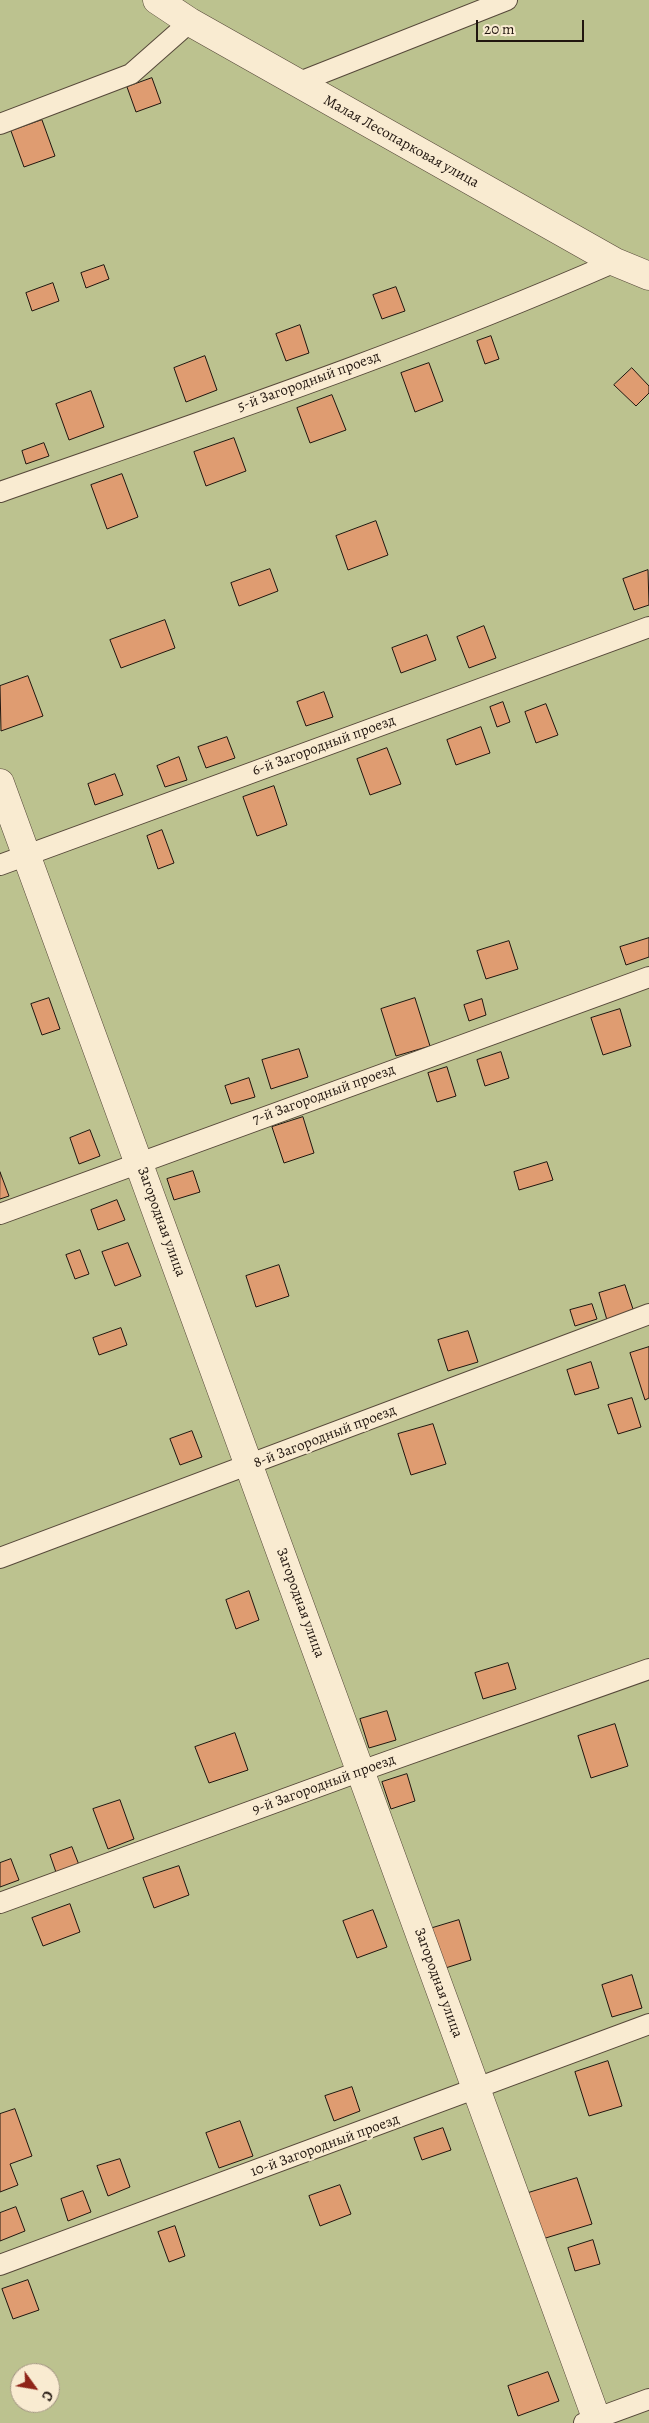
<!DOCTYPE html>
<meta charset="utf-8">
<style>
body{margin:0}
#map{position:relative;width:649px;height:2423px;overflow:hidden;background:#f6e0b8;font-family:Alegreya,serif}
canvas{display:block}
.north{position:absolute;left:10px;top:2363px;width:50px;height:50px;box-sizing:border-box;background:#f9ebd1;border:1px solid #a39683;border-radius:50%;rotate:122deg;font-size:14px;font-weight:700;line-height:20px;text-align:center;color:#21160f}
.north::after{content:'';display:block;margin:auto;width:18px;height:22px;background:#8f2418;clip-path:polygon(50% 0,100% 100%,50% 72%,0 100%)}
.scale{position:absolute;left:476px;top:20px;width:108px;height:22px;box-sizing:border-box;border:2px solid #21160f;border-top:0;padding-left:6px;font-size:15px;line-height:18px;white-space:nowrap;color:#21160f;-webkit-text-stroke:4px #f9ebd1;paint-order:stroke}
</style>
<div id="map">
<canvas width="649" height="2423"></canvas>
<div class="north">С</div>
<div class="scale">20 m</div>
</div>
<script>
const c = document.querySelector('canvas').getContext('2d');
c.lineJoin = 'round';
function fill(path, color) {
  c.fillStyle = color;
  c.fill(path, 'evenodd');
}
function strokePath(path, color, width, dash) {
  c.strokeStyle = color;
  c.lineWidth = width;
  c.lineCap = dash ? 'butt' : 'round';
  c.setLineDash(dash || []);
  c.stroke(path);
}
function drawText(font, color, halo, rows, align = 'center') {
  c.font = font + ' Alegreya,serif';
  c.lineWidth = 4.5;
  c.setLineDash([]);
  c.textBaseline = 'middle';
  c.strokeStyle = halo;
  c.fillStyle = color;
  for (const [text, x, y, turn = 0] of rows) {
    c.save();
    c.translate(x, y);
    c.rotate((+turn || 0) * Math.PI / 180);
    c.textAlign = isNaN(turn) ? turn : align;
    if (halo) c.strokeText(text, 0, 0);
    c.fillText(text, 0, 0);
    c.restore();
  }
}
fill(new Path2D(`
 M0 0H649V2423H0ZM20 2373H50V2403H20Z`), '#bcc28f');
const building = new Path2D(`
 M152 78 161 103 136 112 127 87Z
 M42 120 55 156 24 167 11 131Z
 M104 265 109 279 86 288 81 273Z
 M53 283 59 301 32 311 26 293Z
 M396 287 405 311 382 319 373 295Z
 M300 325 309 353 286 361 276 334Z
 M491 336 499 359 485 364 477 341Z
 M205 356 217 390 186 402 174 368Z
 M429 363 443 401 415 412 401 373Z
 M632 368 649 386V393L636 406 614 385Z
 M91 391 104 427 69 440 56 404Z
 M332 395 346 430 310 443 297 408Z
 M234 438 246 471 206 486 194 452Z
 M44 443 49 456 26 464 22 451Z
 M122 474 138 517 107 529 91 485Z
 M376 521 388 555 348 570 336 536Z
 M270 569 278 591 239 606 231 583Z
 M648 570 649 605 634 610 623 579Z
 M165 620 175 648 121 668 110 640Z
 M484 626 496 658 469 668 457 637Z
 M427 635 436 660 401 673 392 648Z
 M28 676 43 716 1 731 0 686Z
 M324 692 333 717 306 726 297 702Z
 M503 702 510 722 497 727 490 707Z
 M546 704 558 735 536 743 525 712Z
 M481 727 490 753 456 765 447 740Z
 M227 737 235 758 206 768 198 747Z
 M387 748 401 784 370 795 357 759Z
 M179 757 187 780 165 787 157 766Z
 M115 774 123 795 95 805 88 784Z
 M274 786 287 825 257 836 243 797Z
 M162 830 174 863 158 869 147 836Z
 M649 938V957L626 965 620 947Z
 M509 941 518 969 486 979 477 951Z
 M49 998 60 1029 42 1035 31 1004Z
 M415 998 430 1046 396 1056 381 1009Z
 M482 999 486 1015 469 1021 464 1005Z
 M620 1009 631 1046 603 1055 591 1018Z
 M299 1049 308 1077 271 1089 262 1060Z
 M501 1052 509 1078 485 1086 477 1060Z
 M447 1067 456 1096 437 1102 428 1073Z
 M249 1078 255 1097 231 1104 225 1086Z
 M303 1117 314 1153 284 1163 272 1127Z
 M90 1130 100 1156 79 1164 70 1138Z
 M547 1162 553 1180 519 1190 514 1172Z
 M193 1171 200 1192 174 1200 167 1179Z
 M0 1172 9 1196 0 1199Z
 M117 1200 125 1220 98 1230 91 1210Z
 M128 1243 141 1276 115 1286 102 1252Z
 M80 1250 89 1274 75 1279 66 1255Z
 M279 1265 289 1296 256 1307 246 1276Z
 M625 1285 634 1312 607 1320 599 1293Z
 M592 1304 597 1319 575 1326 570 1310Z
 M121 1328 127 1345 99 1355 93 1338Z
 M468 1331 478 1362 448 1371 438 1340Z
 M649 1347V1398L645 1400 630 1353Z
 M591 1362 599 1388 575 1395 567 1370Z
 M632 1398 641 1427 618 1434 608 1405Z
 M433 1424 446 1464 411 1475 398 1434Z
 M192 1431 202 1457 180 1465 170 1439Z
 M249 1591 259 1620 236 1629 226 1600Z
 M508 1663 516 1689 483 1699 475 1673Z
 M387 1711 396 1740 369 1748 360 1719Z
 M615 1724 628 1766 591 1778 578 1736Z
 M235 1733 248 1770 209 1783 195 1747Z
 M407 1774 415 1801 391 1809 382 1782Z
 M120 1800 134 1839 108 1849 93 1809Z
 M72 1847 81 1870 58 1878 50 1855Z
 M11 1859 19 1880 0 1887V1863Z
 M179 1866 189 1895 154 1908 143 1878Z
 M70 1904 80 1932 43 1946 32 1918Z
 M373 1910 387 1947 357 1958 343 1921Z
 M459 1920 471 1960 439 1970 426 1930Z
 M632 1975 642 2008 612 2017 602 1985Z
 M608 2061 622 2106 589 2116 575 2072Z
 M352 2087 360 2111 334 2121 325 2096Z
 M15 2109 32 2156 10 2164 18 2185 0 2192V2114Z
 M240 2121 253 2156 219 2168 206 2133Z
 M443 2128 451 2150 422 2160 414 2138Z
 M120 2159 130 2187 108 2196 97 2166Z
 M577 2178 592 2224 539 2240 525 2194Z
 M340 2185 351 2214 320 2226 309 2196Z
 M83 2191 91 2212 68 2221 61 2199Z
 M16 2207 25 2231 0 2241V2213Z
 M175 2226 185 2256 169 2262 158 2232Z
 M593 2240 600 2264 575 2271 568 2248Z
 M28 2280 39 2310 13 2319 2 2289Z
 M548 2372 559 2401 518 2416 508 2386Z`);
fill(building, '#df9c71');
strokePath(building, '#21160f', 1);
const lane = new Path2D(`
 M297 83 507 0
 M0 124 131 74 190 22
 M0 492C206 420 414 350 615 262
 M0 865 649 627
 M0 1214 649 977
 M0 1558 649 1314
 M0 1903 361 1771 649 1669
 M0 2265 649 2024
 M584 2423 649 2399`);
const street = new Path2D(`
 M157 0 190 22 615 262 649 276
 M0 783 598 2423`);
strokePath(lane, '#564839', 22);
strokePath(street, '#564839', 29);
strokePath(lane, '#f9ebd1', 20);
strokePath(street, '#f9ebd1', 28);
drawText('15px', '#21160f', '#f9ebd1', [
 ["Малая Лесопарковая улица",401,142,29],
 ["5-й Загородный проезд",309,382,-20],
 ["6-й Загородный проезд",324,746,-20],
 ["7-й Загородный проезд",324,1095,-20],
 ["Загородная улица",161,1222,70],
 ["8-й Загородный проезд",325,1437,-21],
 ["Загородная улица",300,1603,70],
 ["9-й Загородный проезд",324,1785,-20],
 ["Загородная улица",438,1983,70],
 ["10-й Загородный проезд",325,2146,-20]
]);
</script>
